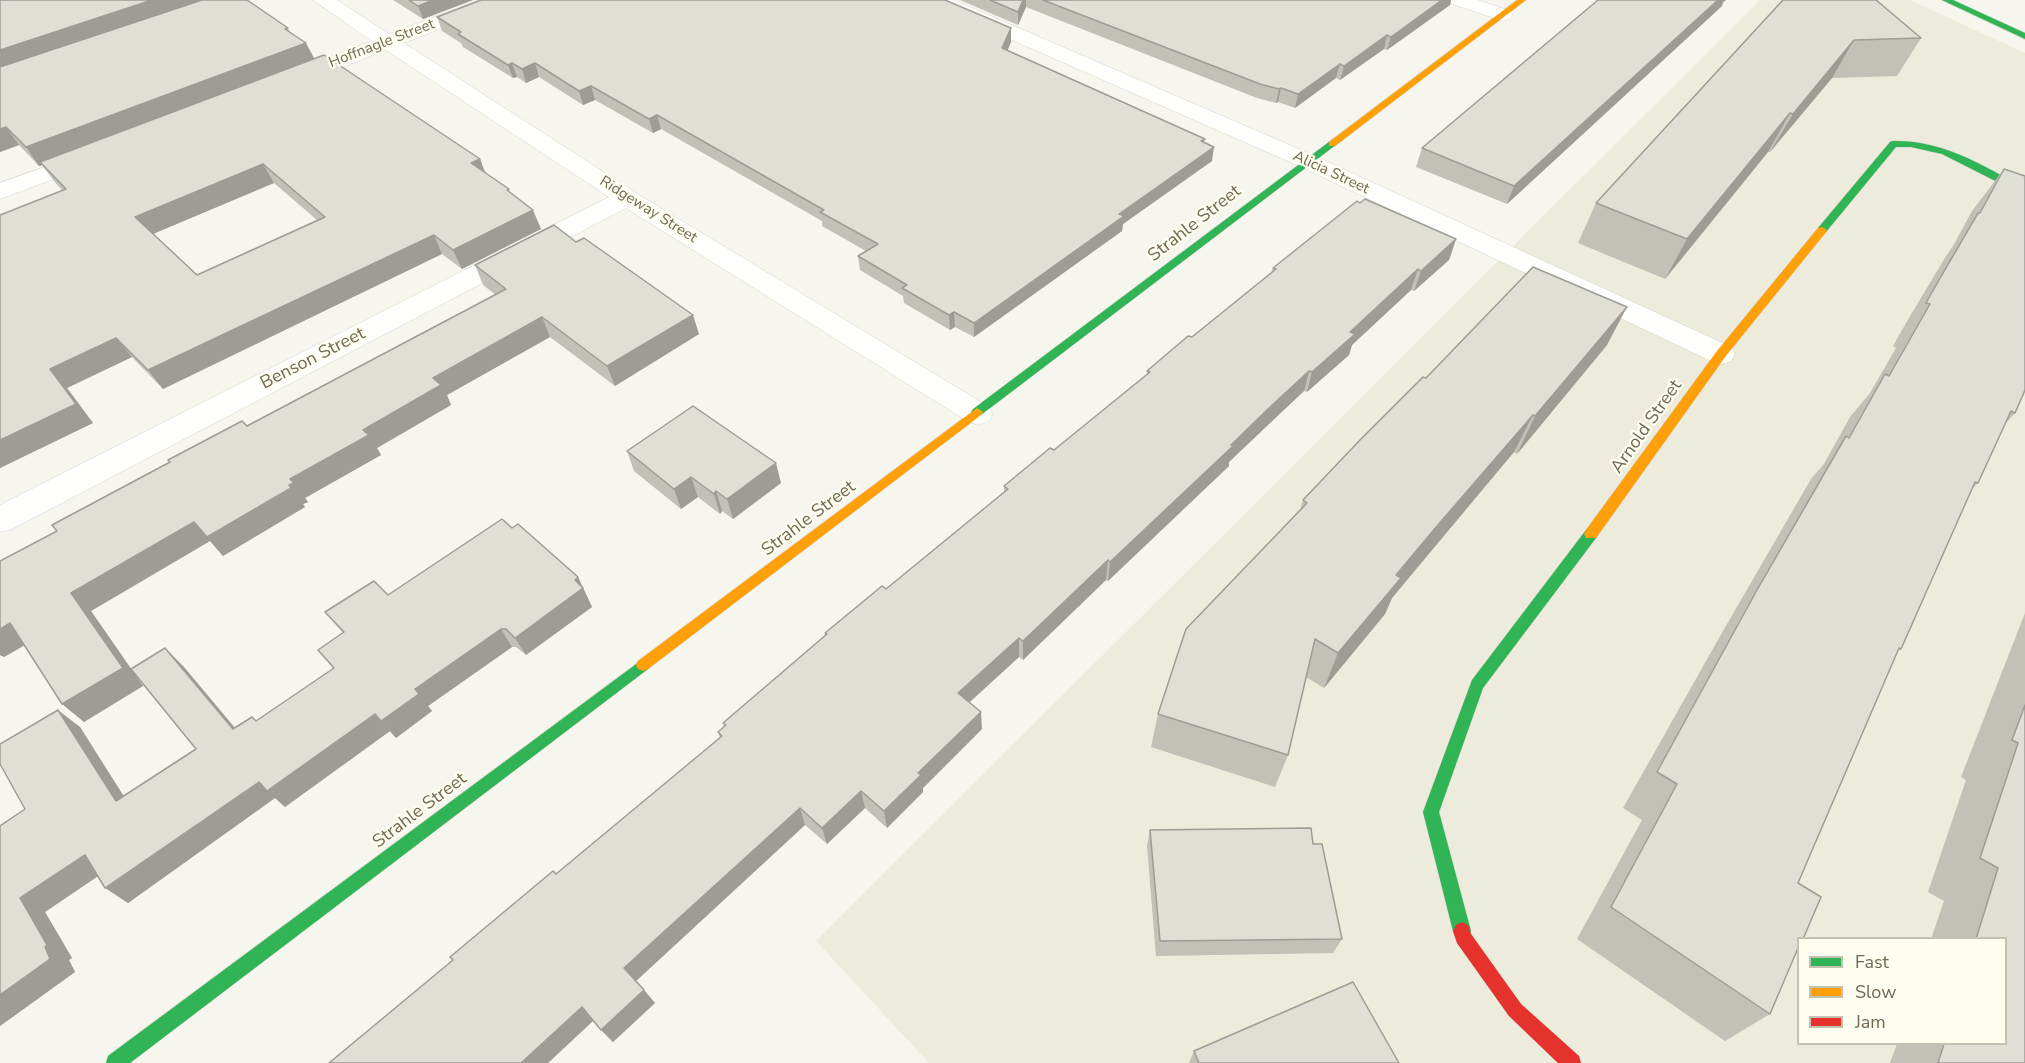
<!DOCTYPE html>
<style>
body{margin:0}
#map{position:relative;width:2025px;height:1063px;overflow:hidden;background:#f6f6ee;font-family:"Nunito Sans",sans-serif}
canvas{display:block}
.legend{position:absolute;left:1797px;top:937px;width:210px;height:108px;box-sizing:border-box;background:#fdfdf0;border:2px solid #c5c1b0;margin:0;padding:8px 10px;list-style:none;font-size:18px;color:#726850}
.legend li{display:flex;align-items:center;gap:12px;height:30px}
.legend b{width:30px;border:2px solid #c5c1b0}
</style>
<div id="map">
<canvas width="2025" height="1063"></canvas>
<ul class="legend">
<li><b style="height:8px;background:#30b455"></b>Fast</li>
<li><b style="height:8px;background:#ff9f0a"></b>Slow</li>
<li><b style="height:8px;background:#e5322d"></b>Jam</li>
</ul>
</div>
<script>
const c = document.querySelector('canvas').getContext('2d');
c.lineJoin = 'round';
function fill(path, color) {
  c.fillStyle = color;
  c.fill(path, 'evenodd');
}
function strokePath(path, color, width, dash) {
  c.strokeStyle = color;
  c.lineWidth = width;
  c.lineCap = dash ? 'butt' : 'round';
  c.setLineDash(dash || []);
  c.stroke(path);
}
function drawText(font, color, halo, rows, align = 'center') {
  c.font = font + ' "Nunito Sans",sans-serif';
  c.lineWidth = 4.5;
  c.setLineDash([]);
  c.textBaseline = 'middle';
  c.strokeStyle = halo;
  c.fillStyle = color;
  for (const [text, x, y, turn = 0] of rows) {
    c.save();
    c.translate(x, y);
    c.rotate((+turn || 0) * Math.PI / 180);
    c.textAlign = isNaN(turn) ? turn : align;
    if (halo) c.strokeText(text, 0, 0);
    c.fillText(text, 0, 0);
    c.restore();
  }
}
fill(new Path2D(`
 M1760 0H1910L2025 53V1063H929L816 941ZM1798 938H2006V1044H1798Z`), '#edebdb');
const street = new Path2D(`
 M313 0H337L389 34 479 0H507L504 4 404 43 636 193 989 407 993 414 989 421 978 425 967 421 626 208 12 529 0 532V505L609 197 386 50 302 83 294 85 286 83 283 78 286 73 372 41Z
 M927 0H954L1315 156 1731 347 1735 354 1731 361 1721 364 1711 361 1299 166 930 4Z
 M1449 0H1478L1510 11 1513 15 1510 19 1503 21 1452 4Z
 M89 151 97 153 101 158 97 163 0 199V183Z`);
const fast = new Path2D(`
 M1942 0H1953L2025 33V39Z
 M1893 141C1943 140 1983 165 2025 189V196L1942 154 1911 147H1896L1826 232H1818V228L1890 142Z
 M1329 142 1337 144 981 415H973L971 412 973 409Z
 M1591 529 1596 530 1598 534 1596 538 1483 688 1439 812 1471 931 1468 937 1462 940 1456 937 1453 931 1423 812 1472 680 1586 530Z
 M643 659 648 661 650 665 648 669 130 1063H106L108 1056Z`);
const slow = new Path2D(`
 M1517 0H1526L1335 146H1329V142Z
 M1822 227 1827 230 1826 232 1725 357 1596 538H1586L1584 534 1586 530 1717 351 1818 228Z
 M977 408 983 412 981 415 648 669 643 671 638 669 636 665 638 661Z`);
const jam = new Path2D(`
 M1462 922 1468 925 1471 934 1521 1004 1579 1056 1581 1063H1558L1509 1016 1457 943 1453 931 1456 925Z`);
strokePath(street, '#d4d3ca', 1);
strokePath(fast, '#d4d2c9', 1);
strokePath(slow, '#d4d2c9', 1);
strokePath(jam, '#d4d2c9', 1);
fill(street, '#fefefc');
fill(fast, '#30b455');
fill(slow, '#ff9f0a');
fill(jam, '#e5322d');
fill(new Path2D(`
 M0 0 288 28 290 32 314 59 480 159 485 172 511 193 541 229 462 269 442 254 163 389 132 357 67 388 93 423 0 468 63 191 54 181 42 165 39 166 19 145 0 152ZM274 183 317 220 197 275 153 234Z
 M393 0H473L423 19Z
 M960 0H1451L1450 5 1387 50 1384 49 1340 80 1336 78 1295 108 1278 102 1276 103 1257 98 1026 7 1018 25Z
 M1726 0 1723 3 1722 6 1507 204 1416 167 1422 148Z
 M1783 0 1921 38 1897 76 1832 78 1770 152H1768L1665 279 1578 243 1596 203Z
 M437 17 1011 42 1007 50 1205 139 1204 143 1212 161 1123 224 1122 231 974 337 955 327 950 330 904 303 903 296 860 270 858 256 866 251 822 226V221L661 129 653 133 595 100 583 105 539 77 526 83 517 77 513 78 463 47 461 43 442 31Z
 M2004 169 2015 413 2005 424 1978 483 1971 490 1901 649 1897 652 1798 883 1770 1014 1725 1041 1577 939 1642 820 1623 808 1723 631 1811 479 1824 464 1850 417 1870 393 1896 348 1893 346 1906 323 1946 256 1953 246 1972 211Z
 M1456 239 1449 260 1414 291 1411 290 1352 345 1349 355 1307 392 1304 391 1264 428 1229 462V466L1108 581 1106 580 1023 660 1019 657 969 702 982 729 923 788V792L887 828 865 808 827 844 805 825 636 981 655 1003 613 1042 594 1020 548 1063H329L720 738 718 732 724 727 723 723 825 635V633L886 589 1004 492V486L1054 450 1147 374V371L1192 337 1271 273 1273 268Z
 M475 265 699 334 615 386 550 337 447 395 451 405 377 448 381 455 305 498 308 502 303 504 305 507 223 556 210 541 91 611 143 686 84 722 25 645 4 657 0 655V561L57 531 247 426 496 295 483 285Z
 M1607 345 1517 454 1514 452 1420 563 1392 598 1385 614 1324 688 1306 677 1288 755 1275 787 1151 747 1158 714 1300 510 1303 500Z
 M627 451 781 483 733 519 722 511 720 514 698 497 681 509 634 471Z
 M512 528 578 577 592 607 526 655 516 647H512L428 706 432 711 396 738 390 731 285 807 275 798 128 903 98 876 45 912 72 958 69 960 75 972 0 1026V826L25 809 80 727 123 796 196 749 183 666 235 728 257 721 334 669 318 650 343 633 325 612 388 595Z
 M2025 613V1063H1890L1897 1044H2006V939H1931L1944 901 1928 892 1966 780 1961 777Z
 M1150 830 1313 844 1342 939 1333 953 1156 956 1147 846Z
 M1194 1051 1399 1063H1189Z`), '#c2c0b7');
fill(new Path2D(`
 M152 0H212L0 72V50Z
 M433 0H473L423 19 418 6Z
 M1023 0H1026V7L1018 25V12Z
 M1442 0H1451L1450 5 1387 50 1391 37Z
 M1718 0H1726L1723 2 1722 6 1507 204 1514 186Z
 M1011 28V42L1003 61 1002 48Z
 M1387 35 1384 49 1340 80 1344 66Z
 M1854 40 1832 78 1770 152 1793 114Z
 M306 43 315 60 40 162 42 165 39 166 26 147Z
 M512 63 517 77 513 78 508 65Z
 M535 63 539 77 526 83 522 69Z
 M1340 64 1336 78 1295 108 1298 94Z
 M591 86 595 100 583 105 579 91Z
 M1281 88 1278 102 1276 103 1279 89Z
 M1790 113 1768 152 1665 279 1687 239Z
 M657 115 661 129 653 133 649 119Z
 M6 127 19 145 0 152V129Z
 M1214 147 1212 161 1123 224 1122 231 974 337V323L1119 214Z
 M480 159 487 178 471 163Z
 M263 164 274 183 148 236 135 217Z
 M533 210 541 229 462 269 453 250Z
 M434 235 442 254 163 389 148 370Z
 M1456 239 1449 260 1414 291 1421 271Z
 M1418 269 1411 290 1352 345 1349 355 1307 392 1312 372 1350 332Z
 M1627 307 1607 345 1517 454 1535 416Z
 M954 312 955 327 950 330 949 315Z
 M693 315 699 334 615 386 607 366Z
 M542 317 550 337 447 395 451 405 377 448 381 455 305 498 308 502 303 504 305 507 223 556 210 541 91 611 143 686 84 722 62 704 71 593 194 522 289 485 290 479 363 430 433 378Z
 M116 338 132 357 67 388 93 423 0 468V440L50 369Z
 M1309 371 1304 391 1229 462V466L1108 581 1110 562 1269 408Z
 M1533 415 1514 452 1392 598 1385 614 1324 688 1338 653 1396 575Z
 M776 463 781 483 733 519 727 499Z
 M691 477 698 497 681 509 674 489Z
 M716 491 722 511 720 514 714 494Z
 M1108 560 1106 580 1023 660V641Z
 M578 577 592 607 526 655 515 638 575 580Z
 M10 623 32 641 4 657 0 655V629Z
 M501 629 512 647 428 706 432 711 396 738 381 721 415 689Z
 M1019 638V657L959 712 958 693Z
 M165 648 183 666 250 746 233 729Z
 M58 710 80 727 137 817 116 801Z
 M981 712 982 729 923 788V792L887 828 884 811 918 773Z
 M375 714 390 731 285 807 275 798 128 903 105 888 259 782Z
 M861 791 865 808 827 844 822 828Z
 M800 808 805 825 635 982 624 968Z
 M85 855 107 870 45 912 72 958 69 960 75 972 0 1026V995L20 898Z
 M644 990 655 1003 613 1042 601 1030Z
 M582 1007 594 1020 548 1063H521Z`), '#9e9c95');
const building = new Path2D(`
 M0 0H152L0 50Z
 M202 0H247L288 28 285 29 306 43 26 147 6 127 0 129V67Z
 M409 0H433L418 6Z
 M481 0H945L1011 28 1002 48 1205 139 1201 141 1214 147 1119 214 1124 216 974 323 954 312 949 315 902 288 907 285 858 256 878 244 820 212 824 210 657 115 649 119 591 86 579 91 535 63 522 69 512 63 508 65 458 34 461 32 437 17Z
 M990 0H1023L1018 12Z
 M1043 0H1442L1391 37 1387 35 1344 66 1340 64 1298 94 1281 88 1279 89 1260 84Z
 M1598 0H1718L1514 186 1422 148Z
 M1783 0H1876L1921 38 1854 40 1793 114 1790 113 1687 239 1596 203Z
 M324 55 480 159 471 163 509 189 507 190 533 210 453 250 434 235 148 370 116 338 50 369 76 404 0 440V215L66 189 40 162ZM263 164 325 217 197 275 135 217Z
 M2004 169 2025 176V390L2015 413 2011 411 1978 483 1975 482 1901 649 1899 648 1798 883 1821 897 1803 939H1798V948L1770 1014 1611 907 1677 784 1657 772 1757 590 1846 436 1849 438 1885 374 1889 376 1930 304 1926 303 1939 280 1978 213H1980Z
 M1365 199 1456 239 1421 271 1418 269 1350 332 1355 334 1312 372 1309 371 1269 408 1231 445 1233 446 1110 562 1108 560 1023 641 1019 638 958 693 981 712 918 773 921 775 884 811 861 791 822 828 800 808 624 968 644 990 601 1030 582 1007 521 1063H329L453 960 450 957 553 871 556 874 722 736 718 732 726 725 723 723 827 634 825 633 882 586 886 589 1008 489 1004 486 1050 448 1054 450 1150 372 1147 371 1188 336 1192 337 1276 269 1273 268 1357 201 1360 203Z
 M554 225 576 242 584 238 693 315 607 366 542 317 433 378 441 385 363 430 369 435 290 479 294 483 289 485 291 488 207 537 194 522 71 593 123 668 62 704 10 623 0 629V561L57 531 52 525 170 462 168 460 242 421 247 426 506 289 475 265Z
 M1533 267 1627 307 1535 416 1533 415 1437 526 1396 575 1401 578 1338 653 1315 639 1288 755 1158 714 1186 629 1307 503 1303 500 1360 440 1423 377 1426 378Z
 M693 406 776 463 727 499 716 491 714 494 691 477 674 489 627 451Z
 M502 519 512 528 518 524 578 577 575 580 583 588 515 638 506 629H501L415 689 419 694 381 721 375 714 267 791 259 782 105 888 85 855 20 898 47 945 45 947 50 959 0 995V826L25 809 0 764V744L58 710 116 801 196 749 131 669 165 648 233 729 252 717 256 721 334 668 318 650 344 632 325 612 374 581 388 595Z
 M2025 705V1063H1938L1944 1044H2006V939H1976L1998 868 1980 858 2018 743 2012 740Z
 M1311 828 1313 844H1322L1342 939 1160 941 1150 830Z
 M1353 982 1399 1063H1199L1194 1051Z`);
fill(building, '#e1dfd5');
strokePath(building, '#9e9c95', 1.5);
drawText('15px', '#726850', '#fdfdf0', [
 ["Hoffnagle Street",382,44,-21],
 ["Alicia Street",1331,173,25],
 ["Ridgeway Street",648,210,32]
]);
drawText('18px', '#726850', '#fdfdf0', [
 ["Strahle Street",1195,224,-38],
 ["Benson Street",313,359,-27],
 ["Arnold Street",1647,427,-55],
 ["Strahle Street",809,519,-37],
 ["Strahle Street",420,811,-37]
]);
</script>
